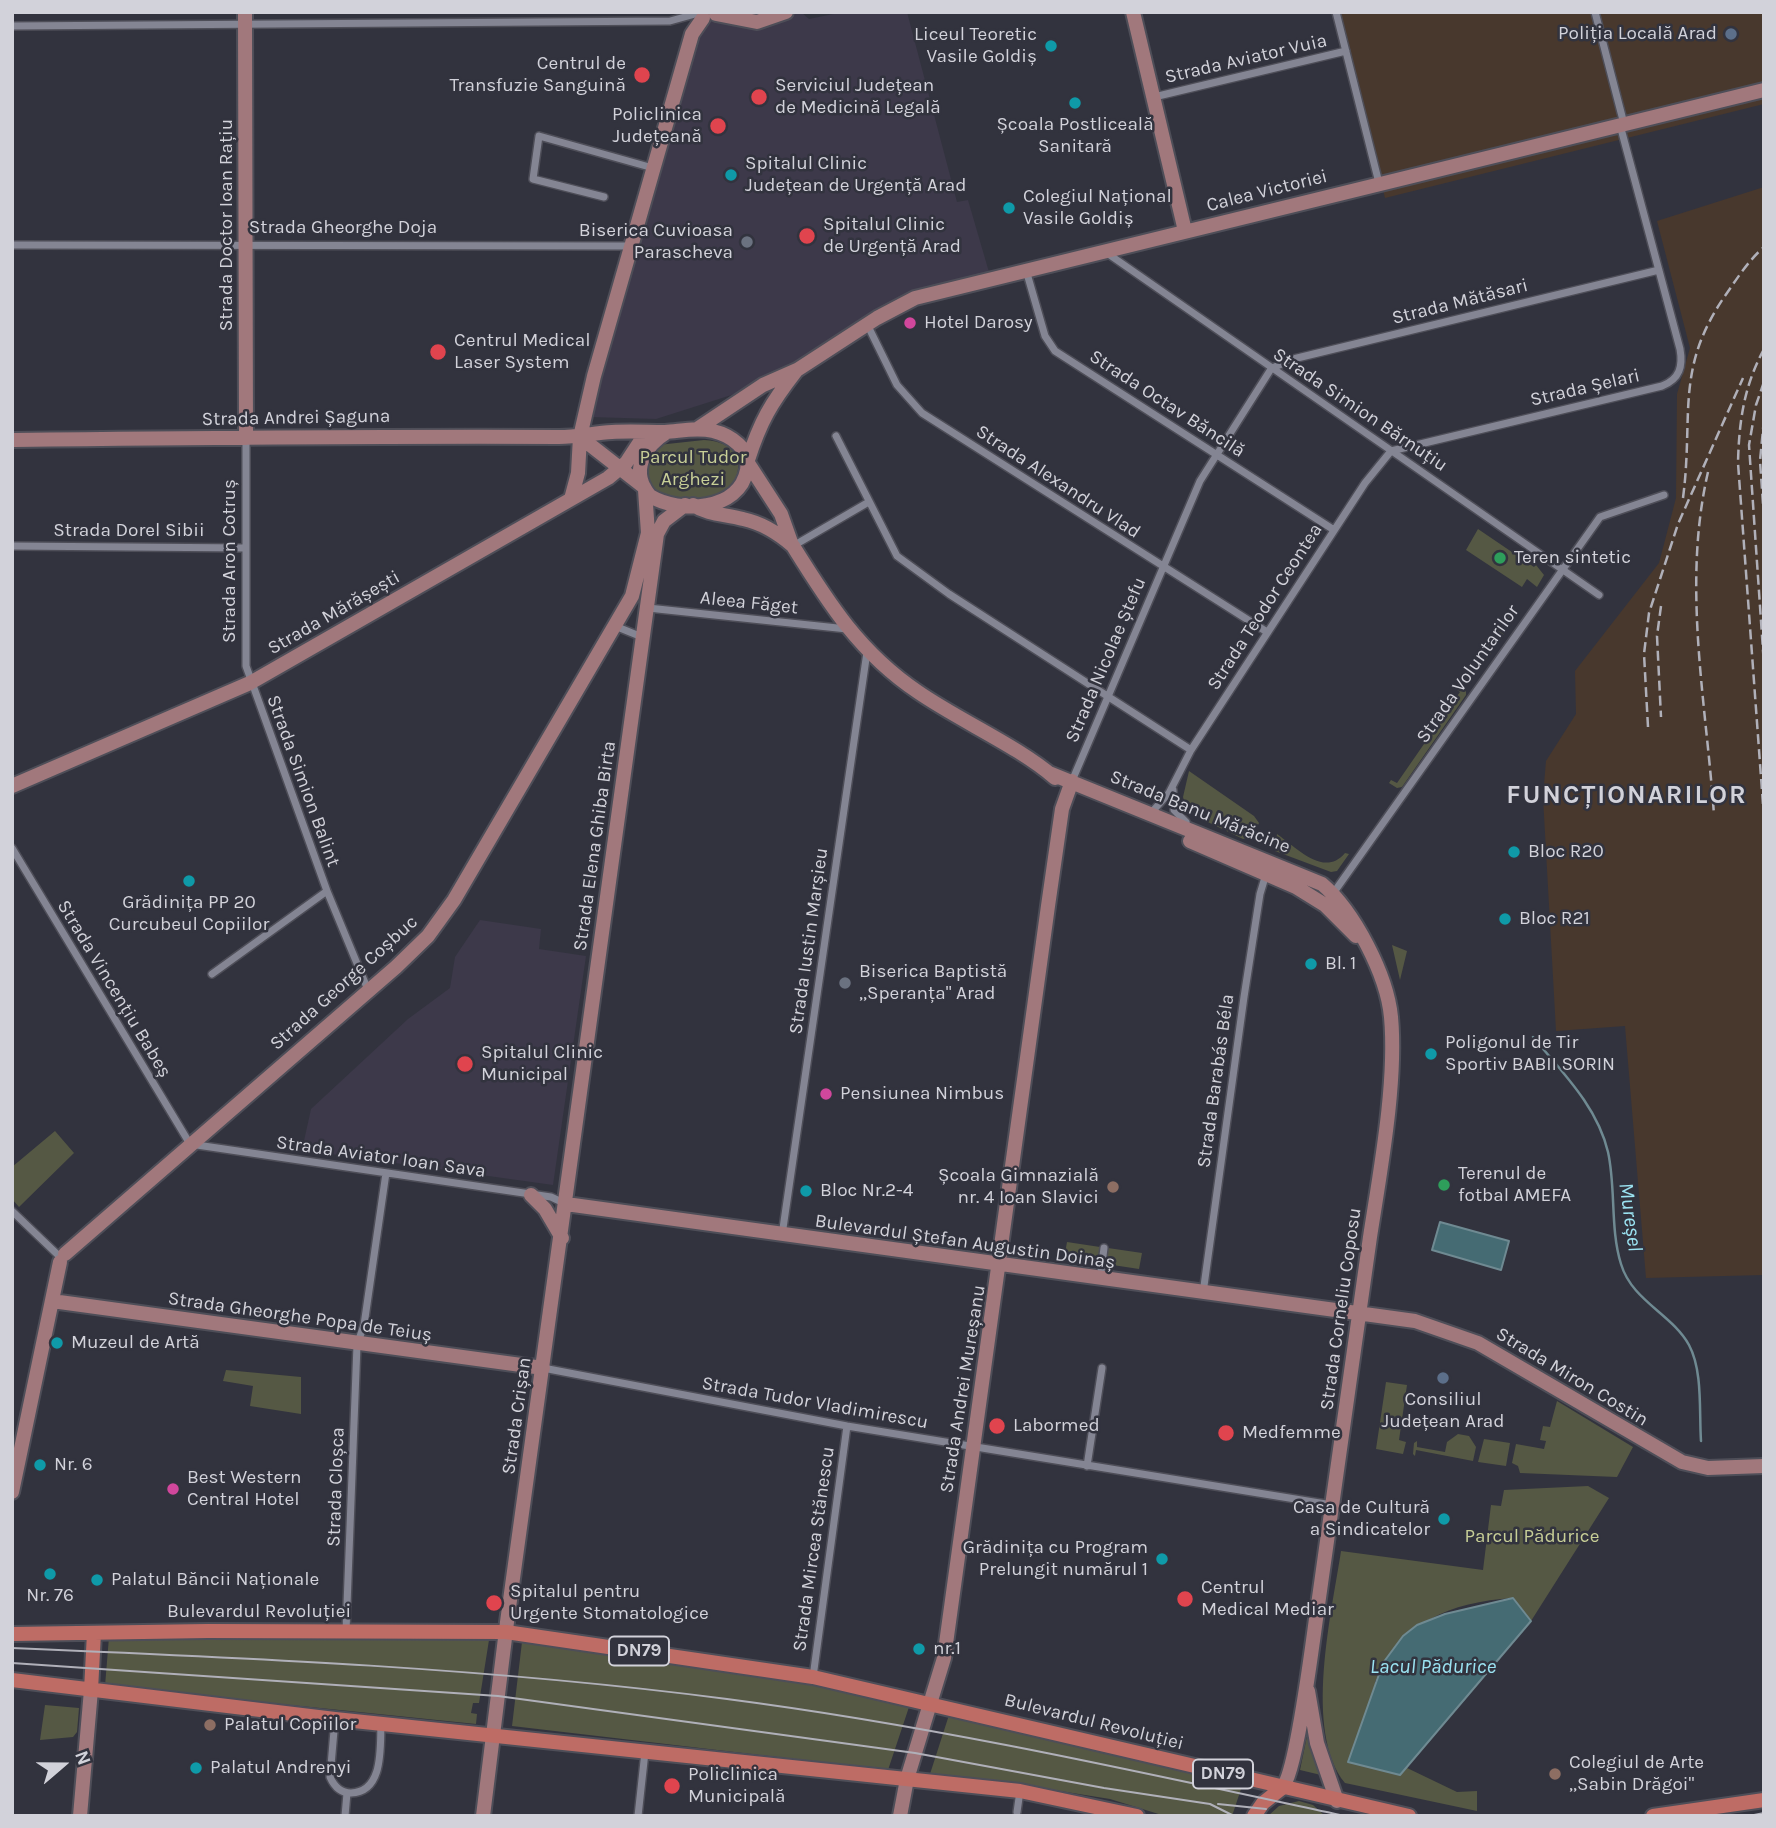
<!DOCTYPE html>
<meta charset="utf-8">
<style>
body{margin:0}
#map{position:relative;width:1776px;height:1828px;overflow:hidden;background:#32333e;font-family:Karla,sans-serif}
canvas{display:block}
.frame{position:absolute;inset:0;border:14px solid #d2d2da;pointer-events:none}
.north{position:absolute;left:28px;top:1730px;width:70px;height:70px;-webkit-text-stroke:5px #32333e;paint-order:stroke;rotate:70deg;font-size:19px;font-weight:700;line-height:28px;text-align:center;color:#d2d2da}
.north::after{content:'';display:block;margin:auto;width:24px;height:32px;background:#d2d2da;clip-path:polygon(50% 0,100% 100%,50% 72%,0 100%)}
</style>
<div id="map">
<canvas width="1776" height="1828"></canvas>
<div class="frame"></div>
<div class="north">N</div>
</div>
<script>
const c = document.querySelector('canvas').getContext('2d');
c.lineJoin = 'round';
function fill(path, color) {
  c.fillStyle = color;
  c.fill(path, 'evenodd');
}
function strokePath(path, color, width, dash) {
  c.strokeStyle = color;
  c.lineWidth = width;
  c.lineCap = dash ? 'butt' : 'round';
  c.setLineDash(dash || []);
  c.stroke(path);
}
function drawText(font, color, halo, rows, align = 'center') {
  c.font = font + ' Karla,sans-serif';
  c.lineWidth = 5;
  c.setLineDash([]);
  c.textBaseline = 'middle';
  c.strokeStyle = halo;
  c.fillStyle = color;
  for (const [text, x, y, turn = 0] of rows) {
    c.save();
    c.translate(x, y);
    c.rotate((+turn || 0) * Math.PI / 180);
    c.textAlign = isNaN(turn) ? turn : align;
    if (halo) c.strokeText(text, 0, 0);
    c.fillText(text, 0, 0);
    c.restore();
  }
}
fill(new Path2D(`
 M1339 12H1764V104L1385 198Z
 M1764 187V1275L1646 1278 1625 1026 1556 1031 1543 797 1546 761 1576 714 1575 671 1659 563 1676 498 1677 394 1690 348 1657 221Z`), '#48382d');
fill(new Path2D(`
 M786 12H801L809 19 843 12H907L957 202 968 200 991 279 932 293 763 385 656 419 590 417 653 168 692 34 712 18Z
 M480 920 541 929 539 949 586 956 553 1185 302 1150 311 1109 408 1019 450 988 455 957Z`), '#3d394a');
fill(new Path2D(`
 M704 440C738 442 747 462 730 490 709 499 671 505 652 488 643 471 647 459 658 445Z
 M1478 529 1534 567 1536 565 1544 575 1537 587 1527 579 1522 587 1466 550Z
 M1514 604V619L1484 663 1475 667 1472 663Z
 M1456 684 1466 691V695L1402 787 1397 788 1389 783 1391 780 1397 783 1460 692 1454 688Z
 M1189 771 1254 816 1259 823 1252 837 1243 839 1187 812 1183 797Z
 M1277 834C1297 848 1324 878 1345 853L1349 854 1337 871 1331 872 1275 851Z
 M1392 945 1407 951 1400 980Z
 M55 1131 74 1153 19 1207 12 1199V1167Z
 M1067 1242 1100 1247 1097 1263 1064 1259Z
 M1108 1248 1142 1253 1139 1269 1106 1264Z
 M226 1370 301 1377V1414L250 1406 253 1386 223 1381Z
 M1386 1382 1407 1385 1399 1440 1406 1442 1403 1454 1376 1449Z
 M1557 1401 1633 1447 1617 1477 1520 1473 1518 1466 1512 1463 1516 1444 1544 1449 1546 1441 1540 1440 1543 1426 1550 1427Z
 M1458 1434 1469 1436 1476 1447 1473 1461 1416 1450 1415 1456 1413 1454 1414 1443 1417 1441V1447L1445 1452 1447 1442Z
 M1484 1439 1510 1443 1506 1466 1478 1462Z
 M1588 1486 1609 1498 1531 1621 1513 1598C1450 1602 1400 1623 1375 1682L1405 1767 1457 1792 1477 1791V1811L1345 1783C1303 1731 1332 1612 1341 1551L1483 1570 1491 1505 1501 1506 1504 1490Z
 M109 1637 489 1640 479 1703H473L471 1713 477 1714 476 1724 105 1686Z
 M522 1642 806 1681 910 1704 888 1770 512 1726Z
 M45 1705 79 1708 77 1732 73 1737 40 1740Z
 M949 1715 1119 1753 1242 1786 1232 1816H1165L1110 1799 1010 1783 930 1774Z
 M1308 1731 1321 1775 1300 1770Z
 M1299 1801 1313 1805 1325 1816H1268L1279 1806Z`), '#555844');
const water = new Path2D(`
 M1440 1222 1509 1241 1501 1270 1432 1250Z
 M1513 1598 1531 1621 1400 1775 1348 1762 1383 1663 1403 1636 1417 1625 1445 1614Z`);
fill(water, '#456b73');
strokePath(water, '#6f8a92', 2);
strokePath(new Path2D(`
 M1533 1037C1562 1072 1597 1106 1608 1152 1616 1188 1610 1229 1621 1264 1632 1301 1672 1314 1689 1345 1703 1371 1699 1412 1701 1441`), '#6f8a92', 2.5);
const street = new Path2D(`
 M1336 12 1379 183
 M1595 12 1624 124
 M12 26 670 21 699 13
 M1154 97 1346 51
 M604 197 533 179 539 136 653 168
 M12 245 631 246
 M1104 251 1599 595
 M1026 270 1045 336 1055 351 1334 530
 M867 324 897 385 922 413 1267 632
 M836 436 897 556 949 594 1191 750
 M246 438V666L327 891 368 990
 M12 546 246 548
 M793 546 867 503
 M648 608 847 629
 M615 626 642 637
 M1072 781 1200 481 1271 369 1289 360 1659 270
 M1173 790 1174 810 1186 822
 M1151 813 1169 793 1191 750 1365 483 1391 451 1662 386C1680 379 1683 366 1680 349L1620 125
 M12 848 190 1144 551 1197 566 1204
 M1332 895 1600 517 1664 495
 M212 974 327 891
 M12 1211 57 1254
 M782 1235 867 652
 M1100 1279 1104 1248
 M1203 1293 1244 997 1260 894 1266 874
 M543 1368 847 1426 1332 1505
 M1087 1466 1102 1368
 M346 1631 357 1345 364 1325 386 1173
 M813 1677 847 1426
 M335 1719 330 1777C334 1786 340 1793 351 1793 384 1792 380 1747 381 1724
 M1017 1812 1020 1791
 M345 1816 347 1793
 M638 1816 645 1752`);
const secondary = new Path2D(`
 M245 12 246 438
 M1133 12 1185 231
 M716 14 757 22 786 12
 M697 429 763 385 797 370 877 318 915 298 1764 90
 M580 437 644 487
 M12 440C195 438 377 436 559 437 577 437 594 433 612 432 630 431 647 432 665 432 681 431 697 427 713 431 730 435 752 449 747 470 739 511 680 514 650 496 629 472 644 446 667 432
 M748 460C760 422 771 403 796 371
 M748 463 781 514 792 545
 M571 499 578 473 580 437 594 376 692 34 703 18
 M693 505C709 515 725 514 743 519 762 523 778 533 793 546 829 604 860 653 918 692 960 721 1018 746 1055 778
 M1049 773 1322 884C1354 911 1387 975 1391 1017 1397 1082 1380 1172 1370 1237 1352 1365 1333 1492 1316 1619 1312 1647 1296 1774 1282 1788
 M12 786 250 683 608 478 626 463 645 434
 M1190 841 1296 887 1325 905 1356 936
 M531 1195 545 1209 562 1238
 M566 1204 1415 1321 1478 1343 1682 1462 1708 1468 1764 1466
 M65 1254 396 967 428 936 454 900 632 596 648 533 645 490
 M52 1301 543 1368
 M12 1492 60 1262
 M1308 1691 1317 1743 1337 1801
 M80 1816 91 1690
 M483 1816 507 1622 657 534 664 521 685 505
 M900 1816 907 1779 944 1658 1048 906 1062 809 1072 781`);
const primary = new Path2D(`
 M12 1634 208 1631 506 1632 813 1677 1409 1816
 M12 1680 335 1719 1020 1791 1137 1816
 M91 1690 94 1633
 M1254 1816 1263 1803 1282 1788
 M1653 1816 1764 1800`);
strokePath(street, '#4e4e58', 10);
strokePath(secondary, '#4e4e58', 18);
strokePath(primary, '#4e4e58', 18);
strokePath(street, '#848593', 7);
strokePath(secondary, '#a1787c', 14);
strokePath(primary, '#be6c65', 14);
strokePath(new Path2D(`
 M12 1648C251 1658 490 1668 727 1699 935 1726 1140 1772 1345 1816
 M12 1663 498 1696 915 1753 1104 1788 1210 1804 1234 1816
 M1218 1804 1266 1809
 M1749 1816 1764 1813`), '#b0b0b9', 2);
strokePath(new Path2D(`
 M1764 349C1744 386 1739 421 1738 463L1764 818
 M1764 382 1756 405 1749 445 1764 665
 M1764 419 1760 461 1764 518
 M1708 472C1682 585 1706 701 1714 815
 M1683 498C1694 414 1674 368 1727 293 1738 277 1749 260 1764 247
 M1661 606 1657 636 1661 717
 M1648 727 1644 654 1649 613 1678 524 1743 378`), '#b0b0b9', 2.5, [10, 5]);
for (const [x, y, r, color] of [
 [1731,34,7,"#5c6f8a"],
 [1051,46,7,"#0f9aa8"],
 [642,75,9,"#e0444e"],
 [759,97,9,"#e0444e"],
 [1075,103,7,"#0f9aa8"],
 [718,126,9,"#e0444e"],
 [731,175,7,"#0f9aa8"],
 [1009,208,7,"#0f9aa8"],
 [807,236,9,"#e0444e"],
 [747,242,7,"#6b7280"],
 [910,323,7,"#d1479c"],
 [438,352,9,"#e0444e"],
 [1500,558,7,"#2e9e5b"],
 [1514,852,7,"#0f9aa8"],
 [189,881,7,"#0f9aa8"],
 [1505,919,7,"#0f9aa8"],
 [1311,964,7,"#0f9aa8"],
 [845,983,7,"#6b7280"],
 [1431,1054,7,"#0f9aa8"],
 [465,1064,9,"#e0444e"],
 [826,1094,7,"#d1479c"],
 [1444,1185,7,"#2e9e5b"],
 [1113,1187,7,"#8d6e63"],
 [806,1191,7,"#0f9aa8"],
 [57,1343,7,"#0f9aa8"],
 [1443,1378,7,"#5c6f8a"],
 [997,1426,9,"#e0444e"],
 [1226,1433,9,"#e0444e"],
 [40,1465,7,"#0f9aa8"],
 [173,1489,7,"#d1479c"],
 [1444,1519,7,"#0f9aa8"],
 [1162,1559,7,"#0f9aa8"],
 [50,1574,7,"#0f9aa8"],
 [97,1580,7,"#0f9aa8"],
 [1185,1599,9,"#e0444e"],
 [494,1603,9,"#e0444e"],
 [919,1649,7,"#0f9aa8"],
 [210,1725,7,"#8d6e63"],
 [196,1768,7,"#0f9aa8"],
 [1555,1774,7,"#8d6e63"],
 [672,1786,9,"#e0444e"]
]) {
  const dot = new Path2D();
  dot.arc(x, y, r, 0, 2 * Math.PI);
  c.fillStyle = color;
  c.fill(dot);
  strokePath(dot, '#32333e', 2.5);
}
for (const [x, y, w] of [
 [639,1651,60],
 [1223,1774,60]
]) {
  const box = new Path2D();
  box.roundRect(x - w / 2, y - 14.5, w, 29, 5);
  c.fillStyle = '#32333e';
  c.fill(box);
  strokePath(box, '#d2d2da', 2);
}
drawText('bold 18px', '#d2d2da', null, [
 ["DN79",639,1651],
 ["DN79",1223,1774]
]);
drawText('19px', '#d2d2da', '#32333e', [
 ["Poliția Locală Arad",1717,34,"right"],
 ["Liceul Teoretic",1037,35,"right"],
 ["Vasile Goldiș",1037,57,"right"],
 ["Centrul de",626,64,"right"],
 ["Transfuzie Sanguină",626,86,"right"],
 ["Serviciul Județean",775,86],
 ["de Medicină Legală",775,108],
 ["Policlinica",702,115,"right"],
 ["Județeană",702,137,"right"],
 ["Școala Postliceală",1075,125,"center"],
 ["Sanitară",1075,147,"center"],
 ["Spitalul Clinic",745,164],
 ["Județean de Urgență Arad",745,186],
 ["Colegiul Național",1023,197],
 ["Vasile Goldiș",1023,219],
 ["Spitalul Clinic",823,225],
 ["de Urgență Arad",823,247],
 ["Biserica Cuvioasa",733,231,"right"],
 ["Parascheva",733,253,"right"],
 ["Hotel Darosy",924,323],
 ["Centrul Medical",454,341],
 ["Laser System",454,363],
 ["Teren sintetic",1514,558],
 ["Bloc R20",1528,852],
 ["Grădinița PP 20",189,903,"center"],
 ["Curcubeul Copiilor",189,925,"center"],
 ["Bloc R21",1519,919],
 ["Bl. 1",1325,964],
 ["Biserica Baptistă",859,972],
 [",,Speranța\" Arad",859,994],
 ["Poligonul de Tir",1445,1043],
 ["Sportiv BABII SORIN",1445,1065],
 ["Spitalul Clinic",481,1053],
 ["Municipal",481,1075],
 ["Pensiunea Nimbus",840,1094],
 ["Terenul de",1458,1174],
 ["fotbal AMEFA",1458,1196],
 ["Școala Gimnazială",1099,1176,"right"],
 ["nr. 4 Ioan Slavici",1099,1198,"right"],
 ["Bloc Nr.2-4",820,1191],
 ["Muzeul de Artă",71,1343],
 ["Consiliul",1443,1400,"center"],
 ["Județean Arad",1443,1422,"center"],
 ["Labormed",1013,1426],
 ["Medfemme",1242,1433],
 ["Nr. 6",54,1465],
 ["Best Western",187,1478],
 ["Central Hotel",187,1500],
 ["Casa de Cultură",1430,1508,"right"],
 ["a Sindicatelor",1430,1530,"right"],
 ["Grădinița cu Program",1148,1548,"right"],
 ["Prelungit numărul 1",1148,1570,"right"],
 ["Palatul Băncii Naționale",111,1580],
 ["Centrul",1201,1588],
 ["Medical Mediar",1201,1610],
 ["Spitalul pentru",510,1592],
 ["Urgente Stomatologice",510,1614],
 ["Nr. 76",50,1596,"center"],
 ["nr.1",933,1649],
 ["Palatul Copiilor",224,1725],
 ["Colegiul de Arte",1569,1763],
 [",,Sabin Drăgoi\"",1569,1785],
 ["Palatul Andrenyi",210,1768],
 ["Policlinica",688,1775],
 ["Municipală",688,1797]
], 'left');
drawText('19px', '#d2d2da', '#32333e', [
 ["Strada Aviator Vuia",1246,59,-13],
 ["Calea Victoriei",1267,191,-14],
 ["Strada Doctor Ioan Rațiu",227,225,-90],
 ["Strada Gheorghe Doja",343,228],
 ["Strada Mătăsari",1460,302,-14],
 ["Strada Șelari",1585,388,-13],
 ["Strada Octav Băncilă",1167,404,33],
 ["Strada Simion Bărnuțiu",1360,410,34],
 ["Strada Andrei Șaguna",296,418,-1],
 ["Strada Alexandru Vlad",1058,482,33],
 ["Strada Dorel Sibii",129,531],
 ["Strada Aron Cotruș",230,561,-90],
 ["Aleea Făget",749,603,6],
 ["Strada Teodor Ceontea",1265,607,-57],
 ["Strada Mărășești",334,613,-30],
 ["Strada Nicolae Ștefu",1106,660,-67],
 ["Strada Voluntarilor",1468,674,-55],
 ["Strada Simion Balint",303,781,70],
 ["Strada Banu Mărăcine",1200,812,22],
 ["Strada Elena Ghiba Birta",595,846,-82],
 ["Strada Iustin Marșieu",809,941,-82],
 ["Strada George Coșbuc",344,983,-42],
 ["Strada Vincențiu Babeș",114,989,59],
 ["Strada Barabás Béla",1216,1081,-82],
 ["Strada Aviator Ioan Sava",381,1157,8],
 ["Bulevardul Ștefan Augustin Doinaș",965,1242,8],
 ["Strada Corneliu Coposu",1341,1309,-82],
 ["Strada Gheorghe Popa de Teiuș",300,1317,8],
 ["Strada Miron Costin",1572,1377,31],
 ["Strada Andrei Mureșanu",963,1389,-81],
 ["Strada Tudor Vladimirescu",815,1403,10],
 ["Strada Crișan",517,1416,-82],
 ["Strada Cloșca",336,1487,-88],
 ["Strada Mircea Stănescu",814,1549,-82],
 ["Bulevardul Revoluției",259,1612],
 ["Bulevardul Revoluției",1094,1722,14]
]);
drawText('19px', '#c8cf97', '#32333e', [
 ["Parcul Tudor",693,458],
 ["Arghezi",693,480],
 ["Parcul Pădurice",1532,1537]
]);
drawText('italic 21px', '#9be3f2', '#32333e', [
 ["Mureșel",1630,1217,82],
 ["Lacul Pădurice",1433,1667]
]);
c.letterSpacing = '2px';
drawText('bold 26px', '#d2d2da', '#32333e', [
 ["FUNCȚIONARILOR",1627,796]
]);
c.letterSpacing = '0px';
</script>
